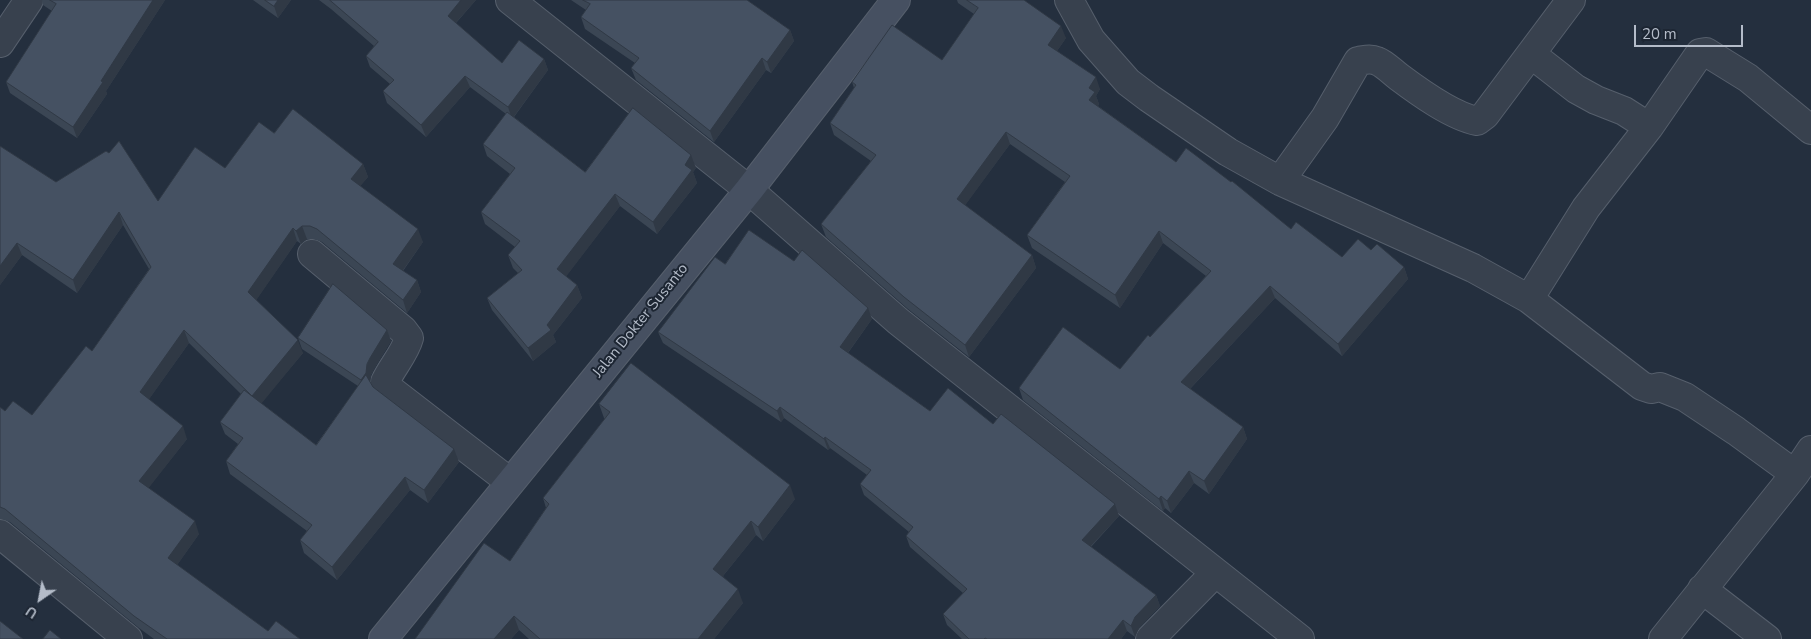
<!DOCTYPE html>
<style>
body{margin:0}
#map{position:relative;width:1811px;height:639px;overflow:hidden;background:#242f3e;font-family:"Nunito Sans",sans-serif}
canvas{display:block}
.north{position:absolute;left:15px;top:574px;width:50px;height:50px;-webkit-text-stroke:4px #1d2633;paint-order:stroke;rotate:213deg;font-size:14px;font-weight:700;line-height:20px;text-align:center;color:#b4bcc9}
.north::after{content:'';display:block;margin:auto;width:18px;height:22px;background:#b4bcc9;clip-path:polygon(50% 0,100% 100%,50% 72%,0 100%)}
.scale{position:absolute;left:1634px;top:25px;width:109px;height:22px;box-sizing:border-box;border:2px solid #b4bcc9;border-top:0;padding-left:6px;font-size:15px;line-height:18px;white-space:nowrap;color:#b4bcc9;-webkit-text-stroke:4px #1d2633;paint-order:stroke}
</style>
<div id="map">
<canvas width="1811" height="639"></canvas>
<div class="north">U</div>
<div class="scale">20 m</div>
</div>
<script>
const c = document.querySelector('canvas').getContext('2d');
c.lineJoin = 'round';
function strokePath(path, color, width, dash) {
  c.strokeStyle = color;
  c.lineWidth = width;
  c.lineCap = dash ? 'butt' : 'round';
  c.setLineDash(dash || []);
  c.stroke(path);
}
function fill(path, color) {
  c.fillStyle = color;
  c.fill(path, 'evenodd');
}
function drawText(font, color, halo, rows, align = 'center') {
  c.font = font + ' "Nunito Sans",sans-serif';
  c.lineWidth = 4;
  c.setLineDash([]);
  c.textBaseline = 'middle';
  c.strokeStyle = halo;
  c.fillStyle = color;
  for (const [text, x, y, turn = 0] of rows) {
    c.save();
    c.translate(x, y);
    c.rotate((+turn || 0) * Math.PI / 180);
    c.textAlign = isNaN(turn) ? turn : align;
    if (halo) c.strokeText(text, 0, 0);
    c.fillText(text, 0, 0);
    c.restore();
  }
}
const street = new Path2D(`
 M510 0 749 190 898 321 1300 639
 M1069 0 1091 40 1128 82 1149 98 1228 152 1280 181 1473 268 1529 299 1642 386 1651 389 1660 387 1685 397 1736 431 1795 474
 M0 43 29 0
 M1531 54 1576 89 1596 100 1624 111 1649 127 1700 53 1706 52 1748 78 1811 130
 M1280 181 1325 118 1358 61C1365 60 1370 58 1377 61 1385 64 1392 72 1399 77 1419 92 1452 116 1477 121L1485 115 1571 0
 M312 254 403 330 409 338C405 353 392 367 385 382L387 387 510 482
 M1529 299 1586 208 1649 127
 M0 534 128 639
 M1702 589 1767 639
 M1150 639 1215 573
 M1663 639 1795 474 1811 450`);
const secondary = new Path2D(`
 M383 639 749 190 896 0`);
strokePath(street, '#565f6c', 30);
strokePath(secondary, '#565f6c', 30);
strokePath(street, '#38414e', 28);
strokePath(secondary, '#465061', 28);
fill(new Path2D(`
 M42 0H165L106 91 107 94 77 138 10 93 6 82 52 11 43 5Z
 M253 0H291L278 18Z
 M319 0H476L456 23 502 63 544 59 548 70 514 117 585 172 696 168 693 172 697 183 657 234 620 206 566 276 577 285 582 298 553 335 556 342 533 361 492 310 487 298 518 273 513 268 508 255 515 247 485 224 481 212 510 174 487 156 483 144 506 114 470 87 426 137 387 103 383 91 390 84 370 67 366 56 374 46 331 9Z
 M571 0H747L790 30 794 41 771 73 766 70 714 142 636 80 631 68 635 63 585 29 581 17 586 10Z
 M957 0H1024L1066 38 1057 51 1100 89 1096 96 1099 104 1098 106 1176 162 1291 229 1342 257 1371 250 1404 267 1408 279 1342 356 1275 298 1190 389 1243 427 1247 439 1209 494 1194 483 1171 513 1165 508 1163 511 1023 400 1019 388 1120 369 1206 276 1163 243 1120 308 1032 248 1027 235 1065 182 1010 144 965 205 1032 255 1036 268 969 357 908 309 826 237 821 224 871 161 834 135 830 123 854 88 852 82 942 60 974 14 958 3Z
 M274 133 363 164 368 177 360 186 423 242 403 271 417 280 421 292 407 313 322 242 314 239H307L301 244 297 241 256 300 303 353 261 403 316 445 358 386 302 349 298 338 387 330 391 341 374 369 371 375 370 382 373 387 459 462 428 503 410 490 337 580 304 553 300 540 307 531 230 474 226 461 238 444 225 434 220 422 241 394 189 343 149 399 187 439 148 488 199 534 177 565 268 631 300 639H154L139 628 10 522 2 519H0V407L5 411 32 415 92 351 149 269 123 225 77 293 22 255 0 285V146L56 182 158 201 225 168Z
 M725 264 872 319 848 353 930 411 993 424 1115 504 1119 516 1091 547 1156 595 1160 606 1139 628 1135 637 1127 631 1121 639H962L947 625 943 614 963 593 910 547 906 536 909 532 864 495 860 484 867 475 830 448 828 450 784 418 781 422 663 343 658 332Z
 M599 404 795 499 763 541 756 535 723 576 743 603 714 639H529L519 630 511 639 510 561 546 508 543 498 605 419 604 418Z`), '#3b4654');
fill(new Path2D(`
 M153 0H165L106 91 107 94 77 138 73 127 101 81Z
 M278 0H291L278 18 274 6Z
 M461 0H476L452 27 448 16Z
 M1061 26 1066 38 1053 57 1048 45Z
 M790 30 794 41 771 73 767 62Z
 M762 58 766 70 714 142 710 131Z
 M544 59 548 70 512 119 508 107Z
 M465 76 470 87 426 137 421 125Z
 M1096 77 1100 89 1096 96 1099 104 1094 112 1089 100V88Z
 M1006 132 1010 144 961 211 957 199Z
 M691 155 696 168 693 172 697 183 657 234 653 222 685 165Z
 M363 164 368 177 356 191 351 179Z
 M615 194 620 206 562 282 557 269Z
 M119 212 123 225 77 293 73 280Z
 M302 226 307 239 301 244 296 231Z
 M293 228 297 241 253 305 248 292Z
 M418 229 423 242 398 277 393 264Z
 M1159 231 1163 243 1120 308 1115 295Z
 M17 243 22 255 0 285V266Z
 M1032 255 1036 268 969 357 965 345Z
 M1404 267 1408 279 1342 356 1338 344Z
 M417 280 421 292 407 313 403 300Z
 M577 285 582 298 553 335 556 342 533 361 528 348Z
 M1270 286 1275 298 1185 394 1181 382Z
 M868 308 872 319 844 358 840 347Z
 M184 330 189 343 145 405 140 392Z
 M387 330 391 341 374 369 371 375 370 384 365 391 361 380 370 358Z
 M298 340 303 353 257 409 252 396Z
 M780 407 784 418 781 422 777 411Z
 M183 426 187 439 144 494 139 481Z
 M1243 427 1247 439 1209 494 1204 481Z
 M825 437 830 448 828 450 824 439Z
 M454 449 459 462 428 503 424 490Z
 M1189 471 1194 483 1171 513 1167 501Z
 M405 477 410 490 337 580 332 567Z
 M790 485 795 499 763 541 758 527Z
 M1161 496 1165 508 1163 511 1159 499Z
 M1115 504 1119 516 1086 551 1082 540Z
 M195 521 199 534 173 571 168 558Z
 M751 521 756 535 718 582 713 569Z
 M738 589 743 603 714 639H698Z
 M1156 595 1160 606 1139 628 1135 637 1131 626 1135 617Z
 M514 616 519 630 511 639H494Z
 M1123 620 1127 631 1121 639H1108Z`), '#303945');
const building = new Path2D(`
 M50 0H153L101 81 103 82 73 127 6 82 56 4Z
 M265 0H278L274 6Z
 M330 0H461L448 16 502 63 519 40 544 59 508 107 465 76 421 125 383 91 394 80 366 56 378 42Z
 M583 0H747L790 30 767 62 762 58 710 131 631 68 639 58 581 17 590 4Z
 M967 0H1024L1061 26 1048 45 1096 77 1089 88 1095 92 1089 100 1176 162 1186 148 1231 182 1232 181 1291 229 1296 222 1342 257 1358 239 1371 250 1377 244 1404 267 1338 344 1270 286 1181 382 1243 427 1204 481 1189 471 1167 501 1161 496 1159 499 1019 388 1063 327 1120 369 1148 335 1150 337 1211 271 1159 231 1115 295 1027 235 1070 176 1006 132 957 199 1032 255 965 345 904 297 821 224 876 155 830 123 856 85 852 82 892 25 942 60 978 8Z
 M633 108 691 155 685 165 692 170 653 222 615 194 557 269 577 285 547 325 551 330 528 348 487 298 522 270 508 255 520 241 481 212 515 168 483 144 507 112 585 172Z
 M293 109 363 164 351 179 418 229 393 264 417 280 403 300 317 229 310 226H302L296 231 293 228 248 292 298 340 252 396 184 330 140 392 183 426 139 481 195 521 168 558 268 631 276 621 300 639H167L134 616 5 509 0 507V407L5 411 13 401 32 415 86 346 92 351 151 267 119 212 73 280 17 243 0 266V146L56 182 106 151 109 153 119 141 158 201 195 147 225 168 259 122 274 133Z
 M749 230 794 261 802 250 868 308 840 347 930 411 948 388 993 424 1001 414 1115 504 1082 540 1156 595 1135 617 1131 626 1123 620 1108 639H987L985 638 984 639H969L943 614 967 589 906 536 913 527 860 484 871 470 825 437 824 439 780 407 777 411 658 332 715 257 725 264Z
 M333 284 387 330 370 358 367 364 366 373 361 380 298 338Z
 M631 363 790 485 758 527 751 521 713 569 738 589 698 639H540L514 616 494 639H415L484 543 510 561 549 504 543 498 610 412 599 404Z
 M366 375 373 387 454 449 424 490 405 477 332 567 300 540 312 525 226 461 243 438 220 422 244 390 316 445Z
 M0 621 23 639H0Z
 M50 630 61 639H43Z`);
fill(building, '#455162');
strokePath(building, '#303945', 1);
drawText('15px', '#b4bcc9', '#1d2633', [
 ["Jalan Dokter Susanto",641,321,-51]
]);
</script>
